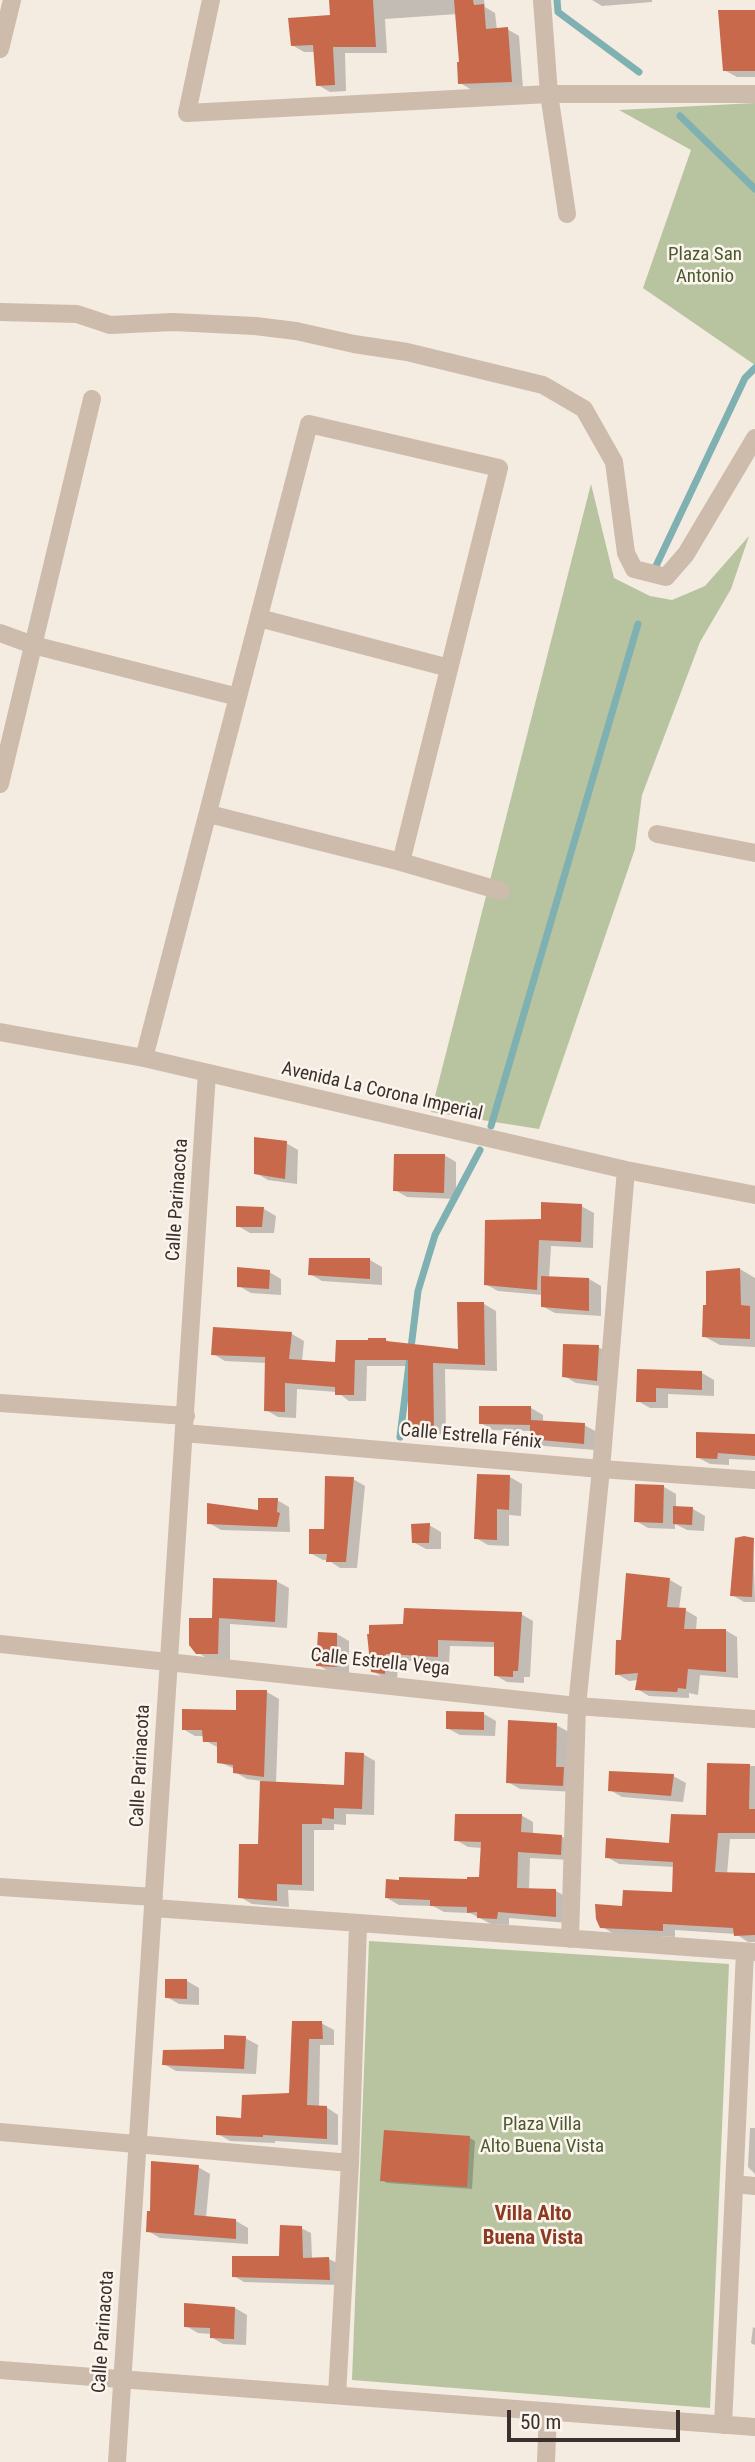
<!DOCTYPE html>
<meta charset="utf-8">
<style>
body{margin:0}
#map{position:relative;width:755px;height:2462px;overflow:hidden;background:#f4ebe1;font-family:"Roboto Condensed",sans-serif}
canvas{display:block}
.scale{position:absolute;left:507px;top:2410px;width:173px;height:32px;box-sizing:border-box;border:4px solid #3b302b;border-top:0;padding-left:9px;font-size:21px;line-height:24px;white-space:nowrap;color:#3b302b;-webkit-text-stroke:5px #fbf5ee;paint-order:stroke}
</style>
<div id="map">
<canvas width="755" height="2462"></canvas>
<div class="scale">50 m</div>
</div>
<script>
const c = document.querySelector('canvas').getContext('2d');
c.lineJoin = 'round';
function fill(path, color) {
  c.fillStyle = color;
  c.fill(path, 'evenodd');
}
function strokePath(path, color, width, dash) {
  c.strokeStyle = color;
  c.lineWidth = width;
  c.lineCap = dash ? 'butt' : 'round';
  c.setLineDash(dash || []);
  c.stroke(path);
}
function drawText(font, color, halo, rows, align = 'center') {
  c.font = font + ' "Roboto Condensed",sans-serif';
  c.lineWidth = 5;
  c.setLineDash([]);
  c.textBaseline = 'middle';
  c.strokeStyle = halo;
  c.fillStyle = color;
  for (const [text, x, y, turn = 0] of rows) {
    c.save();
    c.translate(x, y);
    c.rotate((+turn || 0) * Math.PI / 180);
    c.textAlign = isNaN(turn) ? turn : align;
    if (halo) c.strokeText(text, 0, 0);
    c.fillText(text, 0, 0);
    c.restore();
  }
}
fill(new Path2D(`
 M755 103V365L643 288 691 150 619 110Z
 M591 484 614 578 650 596 672 600 705 586 749 536 731 589 700 642 642 795 635 849 539 1129 431 1112Z
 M369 1941 729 1964 710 2408 352 2380Z`), '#b8c4a0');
fill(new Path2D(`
 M331 0H484L485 7 495 13 497 30 507 29 519 36 523 88 472 90 460 83 461 64 457 14 385 19 387 53H345L346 91 330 92 318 85 315 52H304L292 45 332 17Z
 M592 0H652V2L602 6Z
 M755 12V77H737L724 70Z
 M286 1143 298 1150 297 1184 268 1180 256 1173Z
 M444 1155 456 1162V1199L407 1197 395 1190Z
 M581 1206 594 1213 593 1248 551 1246 549 1278 589 1279 601 1286V1316L555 1313 542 1306 543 1295 498 1291 485 1284 542 1220Z
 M264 1209 276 1216 274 1233H250L238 1226Z
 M370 1260 382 1267V1285L322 1281 310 1274Z
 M740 1269 755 1278V1347L720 1345 703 1336Z
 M269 1272 281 1279V1295L251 1293 239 1286Z
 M484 1304 496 1311 497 1371 445 1369 446 1435 422 1432 410 1425V1366H367L366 1401H349L337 1392 297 1389 296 1418 278 1417 266 1410 267 1363 225 1361 213 1354 292 1334 304 1341 302 1361 337 1363 386 1340 392 1343 460 1351Z
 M598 1347 611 1354 609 1387 576 1383 564 1376Z
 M639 1371 702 1373 714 1380V1396L668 1394V1408H650L638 1401Z
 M531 1408 543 1415V1422L584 1425 597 1432 596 1450 544 1446 531 1438 532 1431 493 1430 481 1423Z
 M755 1436V1460L729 1459V1465L710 1464 697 1457Z
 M510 1477 522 1484 521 1516 509 1515V1546L488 1545 476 1538Z
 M353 1479 365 1486 357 1568H340L328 1560H323L310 1553 326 1531Z
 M664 1487 676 1494V1508L693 1509 705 1516 704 1531 687 1530 675 1524V1529L648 1528 636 1521Z
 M277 1500 289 1507 290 1532 221 1530 209 1523 260 1512Z
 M429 1525 441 1532V1549H426L413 1542Z
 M753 1540 755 1602H744L732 1595Z
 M670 1580 682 1587 679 1609 685 1610 697 1617 696 1630H725L737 1637 738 1678 700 1675 698 1695 689 1693V1698L649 1696 637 1689 638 1680 629 1681 617 1674 623 1642Z
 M276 1581 289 1588 287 1628 230 1624V1660H210L197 1652 214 1620Z
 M521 1614 533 1621 530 1677H524V1683L507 1682 495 1675V1647L450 1646 449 1663 398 1660 397 1680 385 1678 372 1671 369 1636Z
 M337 1634 349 1641V1673L330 1672 318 1665Z
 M267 1692 279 1699 276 1783 346 1787 363 1754 375 1761 374 1815 346 1814V1825L334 1824V1830H314V1891L288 1890 289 1907 252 1904 240 1897 260 1846 262 1781 247 1779 235 1772V1769L219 1762V1748L204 1740V1736H195L183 1729 238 1711Z
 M484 1714 496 1721 495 1736 460 1735 447 1728Z
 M556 1725 569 1732 575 1792 520 1789 508 1782Z
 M709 1765 755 1766V1839H730L727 1874 755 1875V1942H748L736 1934 675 1930V1937L614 1934 601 1926 624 1907 673 1893 674 1867 619 1864 607 1857 671 1845 708 1817Z
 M673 1776 686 1783 683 1802 622 1797 610 1790Z
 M521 1815 533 1822V1834L561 1836 573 1843V1860L530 1858 529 1890 556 1891 568 1898V1923L509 1918V1925L491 1924 470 1913 444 1912 433 1906 399 1905 387 1898 481 1879 483 1848 468 1847 456 1840Z
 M187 1981 199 1988V2005L179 2004 167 1997Z
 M293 2023H321L334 2030V2045H320L319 2107H326L338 2115V2145L275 2141V2143L230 2141 218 2134 291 2095Z
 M245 2038 258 2045 256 2074 176 2071 164 2064 225 2051Z
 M750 2128H755V2174L748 2167Z
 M470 2138 475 2141 472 2189 387 2183 382 2180Z
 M198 2167 210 2174 206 2218 236 2221 248 2228V2244L160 2238 148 2231Z
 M301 2228 311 2233 312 2259H329L339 2264 340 2285 244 2282 234 2276 280 2258Z
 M235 2308 247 2315 246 2345 223 2344 211 2337 212 2334 198 2333 186 2326Z
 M753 2327 755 2328V2345L751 2343Z`), '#0003');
strokePath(new Path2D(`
 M557 0 558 12 639 72
 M680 116 755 189
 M655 568 745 378 755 368
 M491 1126 638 624
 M400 1437 418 1291 435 1235 480 1150`), '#7fb0b2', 7);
fill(new Path2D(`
 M329 0H373L376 47H333L335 85 316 86 313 45 291 46 288 18 330 15Z
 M454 0H473L474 5 484 4 486 29 508 27 512 82 458 84 457 62H459Z
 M718 10H755V71H723Z
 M254 1137 287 1141 285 1179 254 1174Z
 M394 1154H445L444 1193 393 1191Z
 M541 1202 582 1204 581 1242 539 1240 537 1290 484 1285 485 1220 541 1219Z
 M236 1206 264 1207 262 1227H236Z
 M309 1258H370V1279L308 1275Z
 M237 1267 270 1270 269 1289 237 1287Z
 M740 1268 741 1305 750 1306V1339L702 1337 703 1305H706V1271Z
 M541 1276 589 1278V1311L541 1307Z
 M457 1302H484L485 1365 433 1363 434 1429 408 1426V1360H355L354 1395H335V1387L285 1383V1412L264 1411 265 1357 211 1355 213 1327 292 1332 289 1359 335 1362 336 1340H368V1338H386V1341L458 1349Z
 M563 1344 599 1345 597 1381 562 1377Z
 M637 1369 702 1371V1390L656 1388V1402H636Z
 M479 1406H531V1420L585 1423 584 1444 530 1439V1425L479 1424Z
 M696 1432 755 1434V1456L718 1453 717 1459 696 1458Z
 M477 1474 510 1475 509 1510 497 1509V1540L474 1539Z
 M325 1476 354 1477 346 1562H326L327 1554H309V1529H324Z
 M635 1484 664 1485 663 1523 634 1522Z
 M258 1498H278L277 1512 280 1513 277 1527 207 1524V1503L258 1510Z
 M673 1506 693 1507 692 1525 673 1524Z
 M430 1523 429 1543H412L411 1524Z
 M744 1536 754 1538 752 1597 730 1596 735 1538Z
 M626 1573 670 1578 667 1607 686 1608 684 1629H726V1672L688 1669 686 1689 678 1688 677 1692 635 1690 638 1673 615 1675 616 1640H621Z
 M213 1578 277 1580 275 1622 219 1618 218 1654H196L189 1645V1618H212Z
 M404 1608 522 1612 518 1671H513V1677L494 1676V1642L438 1640V1657L386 1654 385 1674 371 1672 367 1634H369V1625L403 1624Z
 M318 1632 337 1633V1667L316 1666Z
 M236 1690H267L264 1777 233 1773V1765L217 1763V1742H203L202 1730H182V1709L236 1710Z
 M446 1711 484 1712V1730L446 1729Z
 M508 1720 557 1723 556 1767H564L563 1786 506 1783Z
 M345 1752 364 1753 362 1809 334 1808V1819L322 1818V1824H302V1885L277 1884V1901L238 1898 239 1844H258L260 1781 344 1785Z
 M707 1763 750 1764 749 1809H755V1833H718L715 1872 755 1873V1935L734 1936 733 1928 663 1924V1931L600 1928 596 1919 595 1904 622 1906 623 1890 672 1892 673 1862 605 1858 606 1838 669 1843 671 1814 706 1815Z
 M609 1771 674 1774 671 1796 608 1791Z
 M455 1814H522L521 1832 562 1835 561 1855 518 1852 517 1888 556 1889V1917L498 1912 497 1919 477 1918V1912L467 1913V1907L430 1906V1900L385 1898 386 1879 399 1880V1877L467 1879V1877H479L481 1842 454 1841Z
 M165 1979H187V1999L165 1998Z
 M292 2021H322L323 2039H309L307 2105 327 2106V2139L263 2135V2137L216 2135V2116L241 2118 242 2095 289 2093Z
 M224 2035 246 2036 244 2069 162 2065 163 2050 224 2049Z
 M384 2130 470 2136 467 2187 380 2181Z
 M151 2161 199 2165 194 2215 236 2219V2239L146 2232 147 2211H150Z
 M280 2225 302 2226 303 2258 329 2257 330 2280 232 2277V2256H279Z
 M184 2303 235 2307 234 2339 210 2338V2328L184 2327Z`), '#c8694b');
strokePath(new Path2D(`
 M211 0 187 113 549 94H755
 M542 0 549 94 567 214
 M0 49 12 0
 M0 312 77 314 110 325 173 322 255 326 296 331 354 344 407 352 543 385 584 409 614 462 626 553 634 569 666 577 686 554 755 438
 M259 618 449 668
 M0 633 33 645 238 697
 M0 784 92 399
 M209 814 401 862 501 891
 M657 834 755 853
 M0 1032 144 1058 626 1170 755 1195
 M144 1058 309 424 499 468 401 862
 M0 1403 186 1416
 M184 1433 601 1469 755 1480
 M0 1644 577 1706 755 1719
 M0 1887 154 1897
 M154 1908 755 1952
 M570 1939 577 1706 601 1469 626 1170
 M0 2132 350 2163
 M734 2184 755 2186
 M0 2370 755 2427
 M337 2395 350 2163 358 1925
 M723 2425 745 1952
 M117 2462 207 1073
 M546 2462 548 2412`), '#cdbbac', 18);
drawText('19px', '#4a5a2e', '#fbf5ee', [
 ["Plaza San",705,255],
 ["Antonio",705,277],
 ["Plaza Villa",542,2125],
 ["Alto Buena Vista",542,2147]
]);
drawText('19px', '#3b302b', '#fbf5ee', [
 ["Avenida La Corona Imperial",382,1092,13],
 ["Calle Parinacota",178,1200,-86],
 ["Calle Estrella Fénix",471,1437,5],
 ["Calle Estrella Vega",380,1663,6],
 ["Calle Parinacota",141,1766,-87],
 ["Calle Parinacota",104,2332,-86]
]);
drawText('bold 21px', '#8c3b22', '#fbf5ee', [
 ["Villa Alto",533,2215],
 ["Buena Vista",533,2239]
]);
</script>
